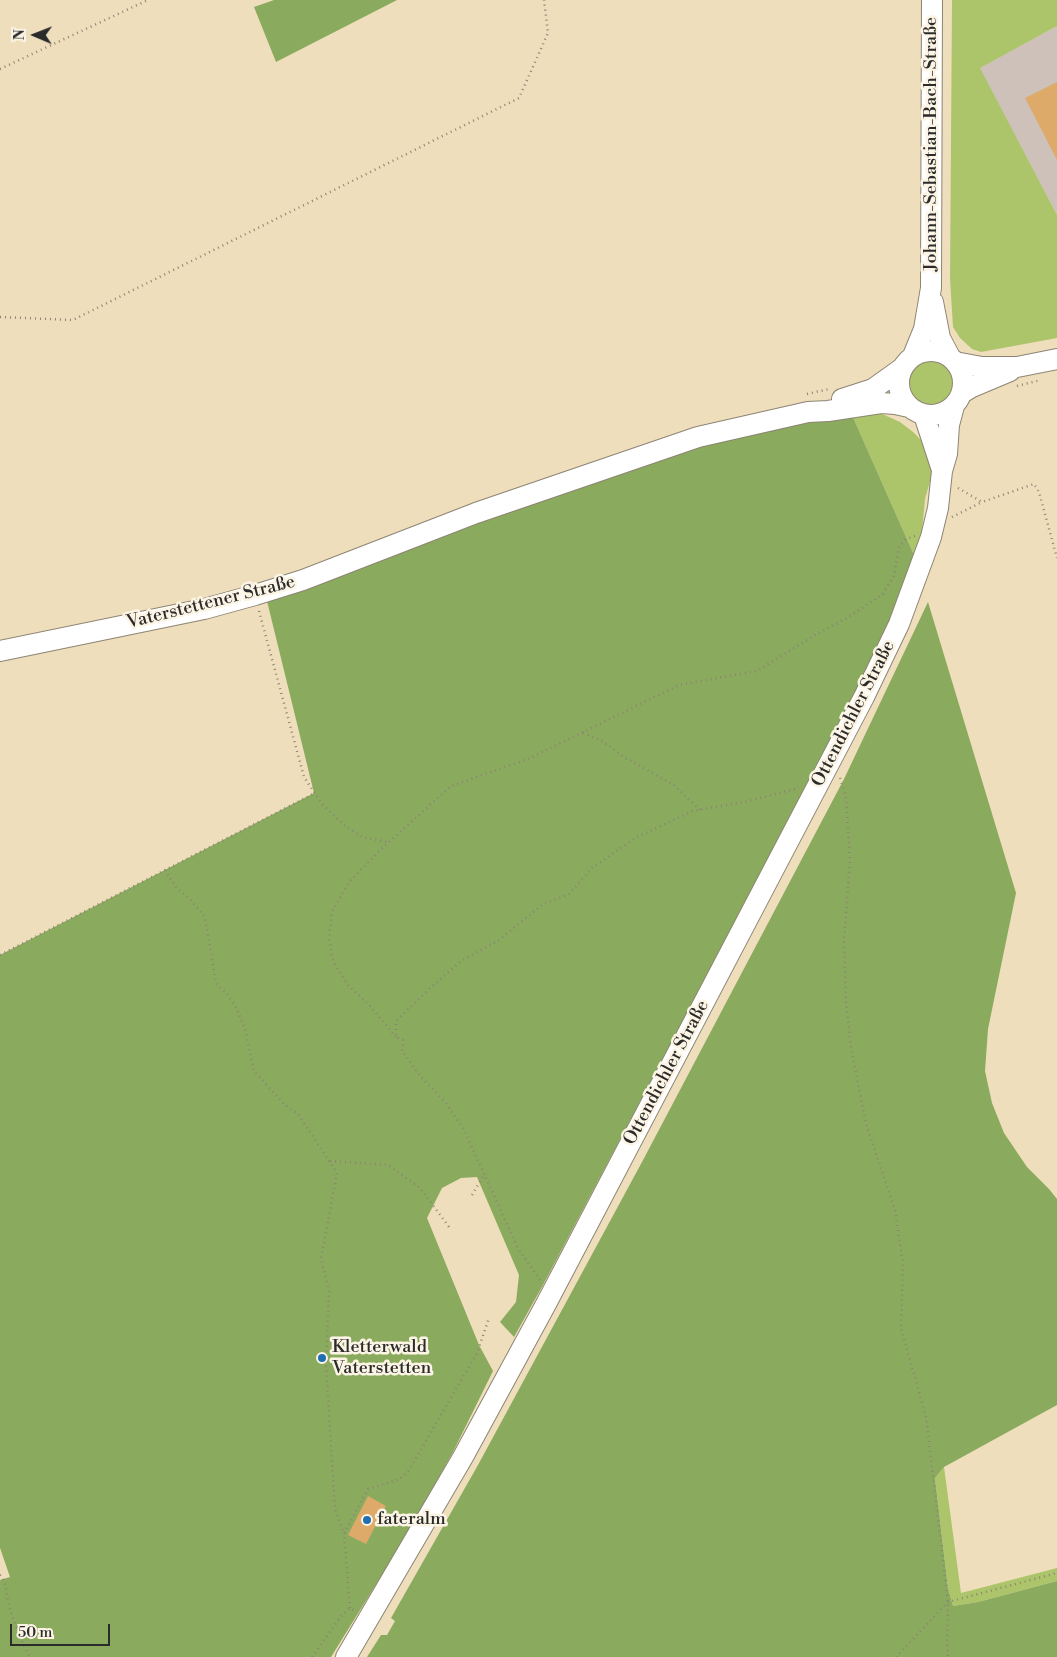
<!DOCTYPE html>
<meta charset="utf-8">
<style>
body{margin:0}
#map{position:relative;width:1057px;height:1657px;overflow:hidden;background:#efdebc;font-family:"Libre Bodoni",serif}
canvas{display:block}
.north{position:absolute;left:10px;top:10px;width:50px;height:50px;-webkit-text-stroke:4px #fcf5e5;paint-order:stroke;rotate:271deg;font-size:14px;font-weight:700;line-height:20px;text-align:center;color:#2b2b2b}
.north::after{content:'';display:block;margin:auto;width:18px;height:22px;background:#2b2b2b;clip-path:polygon(50% 0,100% 100%,50% 72%,0 100%)}
.scale{position:absolute;left:10px;top:1624px;width:100px;height:22px;box-sizing:border-box;border:2px solid #2b2b2b;border-top:0;padding-left:6px;font-size:15px;line-height:18px;white-space:nowrap;color:#2b2b2b;-webkit-text-stroke:4px #fcf5e5;paint-order:stroke}
</style>
<div id="map">
<canvas width="1057" height="1657"></canvas>
<div class="north">N</div>
<div class="scale">50 m</div>
</div>
<script>
const c = document.querySelector('canvas').getContext('2d');
c.lineJoin = 'round';
function fill(path, color) {
  c.fillStyle = color;
  c.fill(path, 'evenodd');
}
function strokePath(path, color, width, dash) {
  c.strokeStyle = color;
  c.lineWidth = width;
  c.lineCap = dash ? 'butt' : 'round';
  c.setLineDash(dash || []);
  c.stroke(path);
}
function drawText(font, color, halo, rows, align = 'center') {
  c.font = font + ' "Libre Bodoni",serif';
  c.lineWidth = 5;
  c.setLineDash([]);
  c.textBaseline = 'middle';
  c.strokeStyle = halo;
  c.fillStyle = color;
  for (const [text, x, y, turn = 0] of rows) {
    c.save();
    c.translate(x, y);
    c.rotate((+turn || 0) * Math.PI / 180);
    c.textAlign = isNaN(turn) ? turn : align;
    if (halo) c.strokeText(text, 0, 0);
    c.fillText(text, 0, 0);
    c.restore();
  }
}
fill(new Path2D(`
 M1057 26V215L979 68Z`), '#cec1ba');
fill(new Path2D(`
 M952 0H1057V26L980 68 1057 215V338L981 352 972 349 960 338 953 327 950 279Z
 M907 383a24 24 0 1 1 48 0a24 24 0 1 1-48 0Z
 M880 413 900 422 913 432 921 440H928L932 459V474L925 499 921 542 914 555 852 415Z
 M944 1467 961 1593 1057 1568V1581L978 1602 953 1606 948 1588 935 1478Z`), '#adc56a');
fill(new Path2D(`
 M274 0H397L276 62 254 7Z
 M852 415 914 555 892 615 855 695 818 765 543 1285 514 1337 500 1322 516 1302 519 1275 477 1177 461 1178 442 1188 427 1218 479 1345 493 1371 453 1452 406 1536 331 1657H0V1580L10 1577 0 1548V955L314 793 267 601 480 519 704 444 791 425Z
 M928 602 1016 893 988 1029 985 1071 992 1103 1004 1133 1027 1167 1049 1189 1057 1199V1405L944 1467 935 1478 948 1588 953 1606 978 1602 1057 1581V1657H367L381 1635H387L395 1621 391 1618 478 1465 642 1162 844 779Z`), '#8aaa5e');
fill(new Path2D(`
 M1057 82V160L1025 98Z
 M368 1496 386 1506 366 1544 348 1535Z`), '#deaa6a');
const minor = new Path2D(`
 M933 302 940 338 950 357
 M899 383a32 32 0 1 1 64 0a32 32 0 1 1-64 0Z
 M913 356 924 329 931 288 932 0
 M955 362 982 367H1017L1057 359
 M962 393 972 387 1010 371
 M842 399 873 389 901 369
 M924 415 941 467
 M0 651 204 609 255 595 303 580 476 513 698 437 808 412 828 411 881 403 895 404 909 407
 M346 1657 463 1457 546 1304 864 697 899 624 931 537 938 508 942 471 947 454 949 425 954 406`);
strokePath(minor, '#8d8474', 22);
strokePath(new Path2D(`
 M0 69 148 0
 M0 317 73 320 519 98 548 33 544 0
 M1017 386 1041 380
 M807 394 829 389
 M958 488 982 502 1034 484 1039 492 1057 558
 M952 517 982 502
 M259 611 304 777 322 804 344 825 362 837 388 842
 M583 733 602 741 624 757 674 785 700 810
 M840 778 846 797 850 860 844 942 846 1001 851 1048 866 1124 895 1210 903 1264 901 1328 926 1417 948 1602 947 1642 948 1657
 M165 870 177 889 189 898 205 917 216 983 228 995 237 1009 245 1029 254 1071 284 1104 298 1114 337 1173 321 1259 329 1291 326 1365 335 1509 344 1534
 M0 955 315 793
 M396 1037 370 1006 348 985 333 961 329 937 332 912 349 882 379 851 451 786 528 759 679 685 757 671 815 635 847 618 883 594 894 576 899 546 906 539 915 536
 M330 1161 388 1165 420 1188 449 1227
 M472 1195 484 1175
 M540 1280 518 1248 463 1128 445 1102 420 1076 402 1051 403 1040 396 1037V1021L426 992 461 961 499 940 542 905 569 894 592 868 637 837 693 811 748 801 799 788
 M0 1575C7 1582 6 1595 9 1605 14 1623 21 1641 30 1657
 M350 1608 344 1534 368 1489 400 1479 409 1470 477 1353 489 1318
 M312 1657 342 1615 350 1608 355 1611
 M896 1657 948 1602 1057 1573`), '#8d8474', 2.5, [1, 4]);
strokePath(minor, '#fff', 20);
for (const [x, y, r, color] of [
 [322,1358,5,"#1f6fb2"],
 [367,1520,5,"#1f6fb2"]
]) {
  const dot = new Path2D();
  dot.arc(x, y, r, 0, 2 * Math.PI);
  c.fillStyle = color;
  c.fill(dot);
  strokePath(dot, '#fcf5e5', 2);
}
drawText('18px', '#2b2b2b', '#fcf5e5', [
 ["Johann-Sebastian-Bach-Straße",932,144,-90],
 ["Vaterstettener Straße",211,603,-14],
 ["Ottendichler Straße",854,714,-63],
 ["Ottendichler Straße",667,1073,-62]
]);
drawText('18px', '#2b2b2b', '#fcf5e5', [
 ["Kletterwald",332,1348],
 ["Vaterstetten",332,1369],
 ["fateralm",377,1520]
], 'left');
</script>
